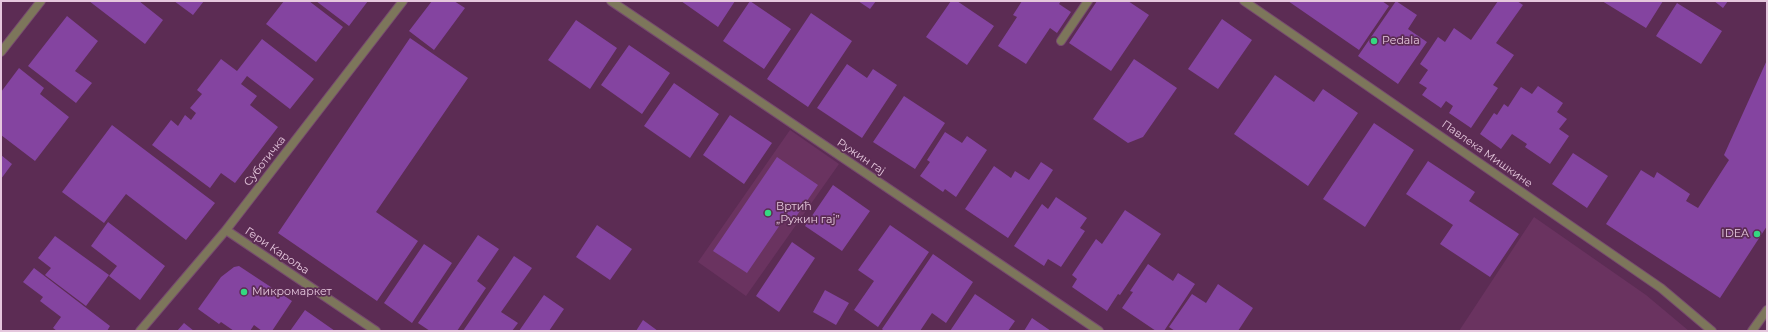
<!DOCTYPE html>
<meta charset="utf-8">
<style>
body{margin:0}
#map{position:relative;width:1768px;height:332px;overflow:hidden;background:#5c2c54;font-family:Montserrat,sans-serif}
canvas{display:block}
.frame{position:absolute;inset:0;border:2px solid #e5c7dd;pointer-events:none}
</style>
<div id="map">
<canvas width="1768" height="332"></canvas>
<div class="frame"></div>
</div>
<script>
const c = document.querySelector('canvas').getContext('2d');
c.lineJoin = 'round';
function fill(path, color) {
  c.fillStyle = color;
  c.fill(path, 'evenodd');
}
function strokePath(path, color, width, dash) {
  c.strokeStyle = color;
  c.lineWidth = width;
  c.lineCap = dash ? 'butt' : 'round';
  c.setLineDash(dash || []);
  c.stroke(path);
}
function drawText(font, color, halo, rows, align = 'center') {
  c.font = font + ' Montserrat,sans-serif';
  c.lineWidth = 3.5;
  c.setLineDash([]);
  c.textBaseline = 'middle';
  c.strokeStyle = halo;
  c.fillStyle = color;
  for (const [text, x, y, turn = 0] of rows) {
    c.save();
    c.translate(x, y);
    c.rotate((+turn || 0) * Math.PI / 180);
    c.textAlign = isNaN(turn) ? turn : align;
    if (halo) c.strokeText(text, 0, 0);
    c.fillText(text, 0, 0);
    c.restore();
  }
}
fill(new Path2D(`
 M790 130 839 164 746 296 698 262Z
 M1534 217 1646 295 1689 331H1459Z`), '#6a3360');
fill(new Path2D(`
 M89 1H139L163 20 145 44Z
 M174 1H204L193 15Z
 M284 1H309L343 27 316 62 266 24Z
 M316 1H368L349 26Z
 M432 1H454L465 8 434 50 409 31Z
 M681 1H735L718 27Z
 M750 1 791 29 764 69 723 41Z
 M858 1H876L870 9Z
 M951 1H957L994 26 967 65 926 37Z
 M1022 1H1061L1059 4 1071 12 1057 33 1050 28 1026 64 998 46 1017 17 1013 15Z
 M1097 1H1128L1149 15 1111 71 1069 43Z
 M1288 1H1382L1389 6 1359 50Z
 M1396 1 1417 15 1408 29 1427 42 1398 84 1358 56Z
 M1498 1H1517L1523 5 1496 43 1514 55 1493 85 1498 88 1471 128 1449 113 1453 106 1446 101 1441 108 1422 95 1427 88 1419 83 1428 70 1420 64 1438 37 1445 42 1454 28 1471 40Z
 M1602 1H1663L1646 28Z
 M1714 1H1728L1723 8Z
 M1677 3 1722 31 1701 64 1656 36Z
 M811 13 852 41 808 107 767 79Z
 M67 16 98 41 75 71 92 83 76 103 28 66Z
 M1222 19 1252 40 1218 89 1188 69Z
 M576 20 617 48 590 89 548 60Z
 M410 38 468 78 376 212 418 241 377 301 278 233Z
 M262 39 314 79 290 109 247 76 241 84 257 96 250 105 278 127 235 183 221 173 210 188 152 145 171 120 178 126 185 115 191 120 196 113 190 108 202 94 197 90 221 59 237 71Z
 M629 45 670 73 642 114 601 85Z
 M1134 59 1177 88 1143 137 1128 143 1093 119Z
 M1767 60V226L1720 298 1606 224 1641 170 1654 178 1657 172 1690 194 1686 201 1698 208 1729 160 1724 155Z
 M847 64 867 78 873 69 897 85 862 138 817 108Z
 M19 68 44 88 40 94 69 117 35 161 1 135V92Z
 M1275 75 1314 102 1323 89 1358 113 1308 186 1234 134Z
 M674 83 719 114 690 158 644 126Z
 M1538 86 1563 103 1557 112 1567 119 1559 129 1569 136 1550 164 1525 147 1527 144 1512 134 1501 149 1480 134 1494 113 1497 115 1504 104 1508 107 1521 87 1532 94Z
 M904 96 945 123 915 169 873 142Z
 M730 115 772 143 744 184 703 155Z
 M1374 123 1414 150 1365 227 1323 199Z
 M112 125 215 203 186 240 126 194 104 223 62 192Z
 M945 132 962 143 967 136 987 150 956 197 945 189 943 192 920 176 930 162 927 160Z
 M1573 153 1608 176 1587 208 1552 184Z
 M1 155 12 164 1 179Z
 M777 157 818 185 791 224 784 219 747 273 713 251Z
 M1428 161 1475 192 1469 201 1519 234 1490 277 1440 244 1453 225 1406 194Z
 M1041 162 1053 170 1008 238 965 209 994 166 1011 178 1015 171 1029 180Z
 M833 185 870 211 842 251 805 226Z
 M1056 197 1087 218 1080 228 1085 231 1061 267 1048 259 1044 266 1014 246 1042 204 1048 209Z
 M1125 210 1161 234 1120 295 1118 294 1107 311 1072 287 1077 279 1072 275 1096 239 1102 244Z
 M108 222 165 266 140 300 109 276 117 266 91 246Z
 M597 225 632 249 610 280 576 257Z
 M890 225 929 252 878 327 854 310 874 281 858 270Z
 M478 235 499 249 477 281 486 288 457 331H430L418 323Z
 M55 236 109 275 86 306 45 275 51 268 38 258Z
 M792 242 815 258 779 312 756 296Z
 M424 244 452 263 412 323 384 303Z
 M933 254 973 282 946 323 932 313 920 331H884L882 329Z
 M514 256 532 268 501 312 518 323 512 331H463Z
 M1148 264 1173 281 1178 273 1195 284 1164 331H1156L1122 308 1133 292 1130 291Z
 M239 266 292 301 272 331H262L254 325 250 331H234L221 322 219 324 198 309 221 277 234 267Z
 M34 268 110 326 107 331H57L53 328 61 317 40 301 43 297 23 282Z
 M1218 284 1253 308 1238 331H1175L1169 327 1192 294 1206 303Z
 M825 290 849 303 836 325 813 312Z
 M975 294 1015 321 1008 331H950Z
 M544 295 564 309 549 331H519Z
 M305 310 335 331H290Z
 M1032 318 1051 331H1024Z
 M643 320 658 331H636Z
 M184 323 194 331H177Z`), '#8444a0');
const service = new Path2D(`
 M1061 41 1088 1`);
const minor = new Path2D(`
 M611 1 1099 331
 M1244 1 1661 288 1712 331
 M1 52 41 1
 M226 230 376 331
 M140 331 226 230 403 1
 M1752 331 1767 310`);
strokePath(service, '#774b6f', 10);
strokePath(minor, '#774b6f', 10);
strokePath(service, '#7d765b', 8);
strokePath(minor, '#7d765b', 8);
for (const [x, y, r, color] of [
 [1374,41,4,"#35d881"],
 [768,213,4,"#35d881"],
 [1757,234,4,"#35d881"],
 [244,292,4,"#35d881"]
]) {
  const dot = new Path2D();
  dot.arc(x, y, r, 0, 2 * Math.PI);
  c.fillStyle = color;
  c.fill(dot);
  strokePath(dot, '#5c2c54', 1.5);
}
drawText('11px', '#e5c7dd', '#5c2c54', [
 ["Pedala",1382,41],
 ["Вртић",776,207],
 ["„Ружин гај”",776,220],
 ["IDEA",1749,234,"right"],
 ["Микромаркет",252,292]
], 'left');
drawText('11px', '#e5c7dd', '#5c2c54', [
 ["Павлека Мишкине",1487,154,35],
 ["Ружин гај",861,157,34],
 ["Суботичка",265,161,-52],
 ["Гери Кароља",277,251,34]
]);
</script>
